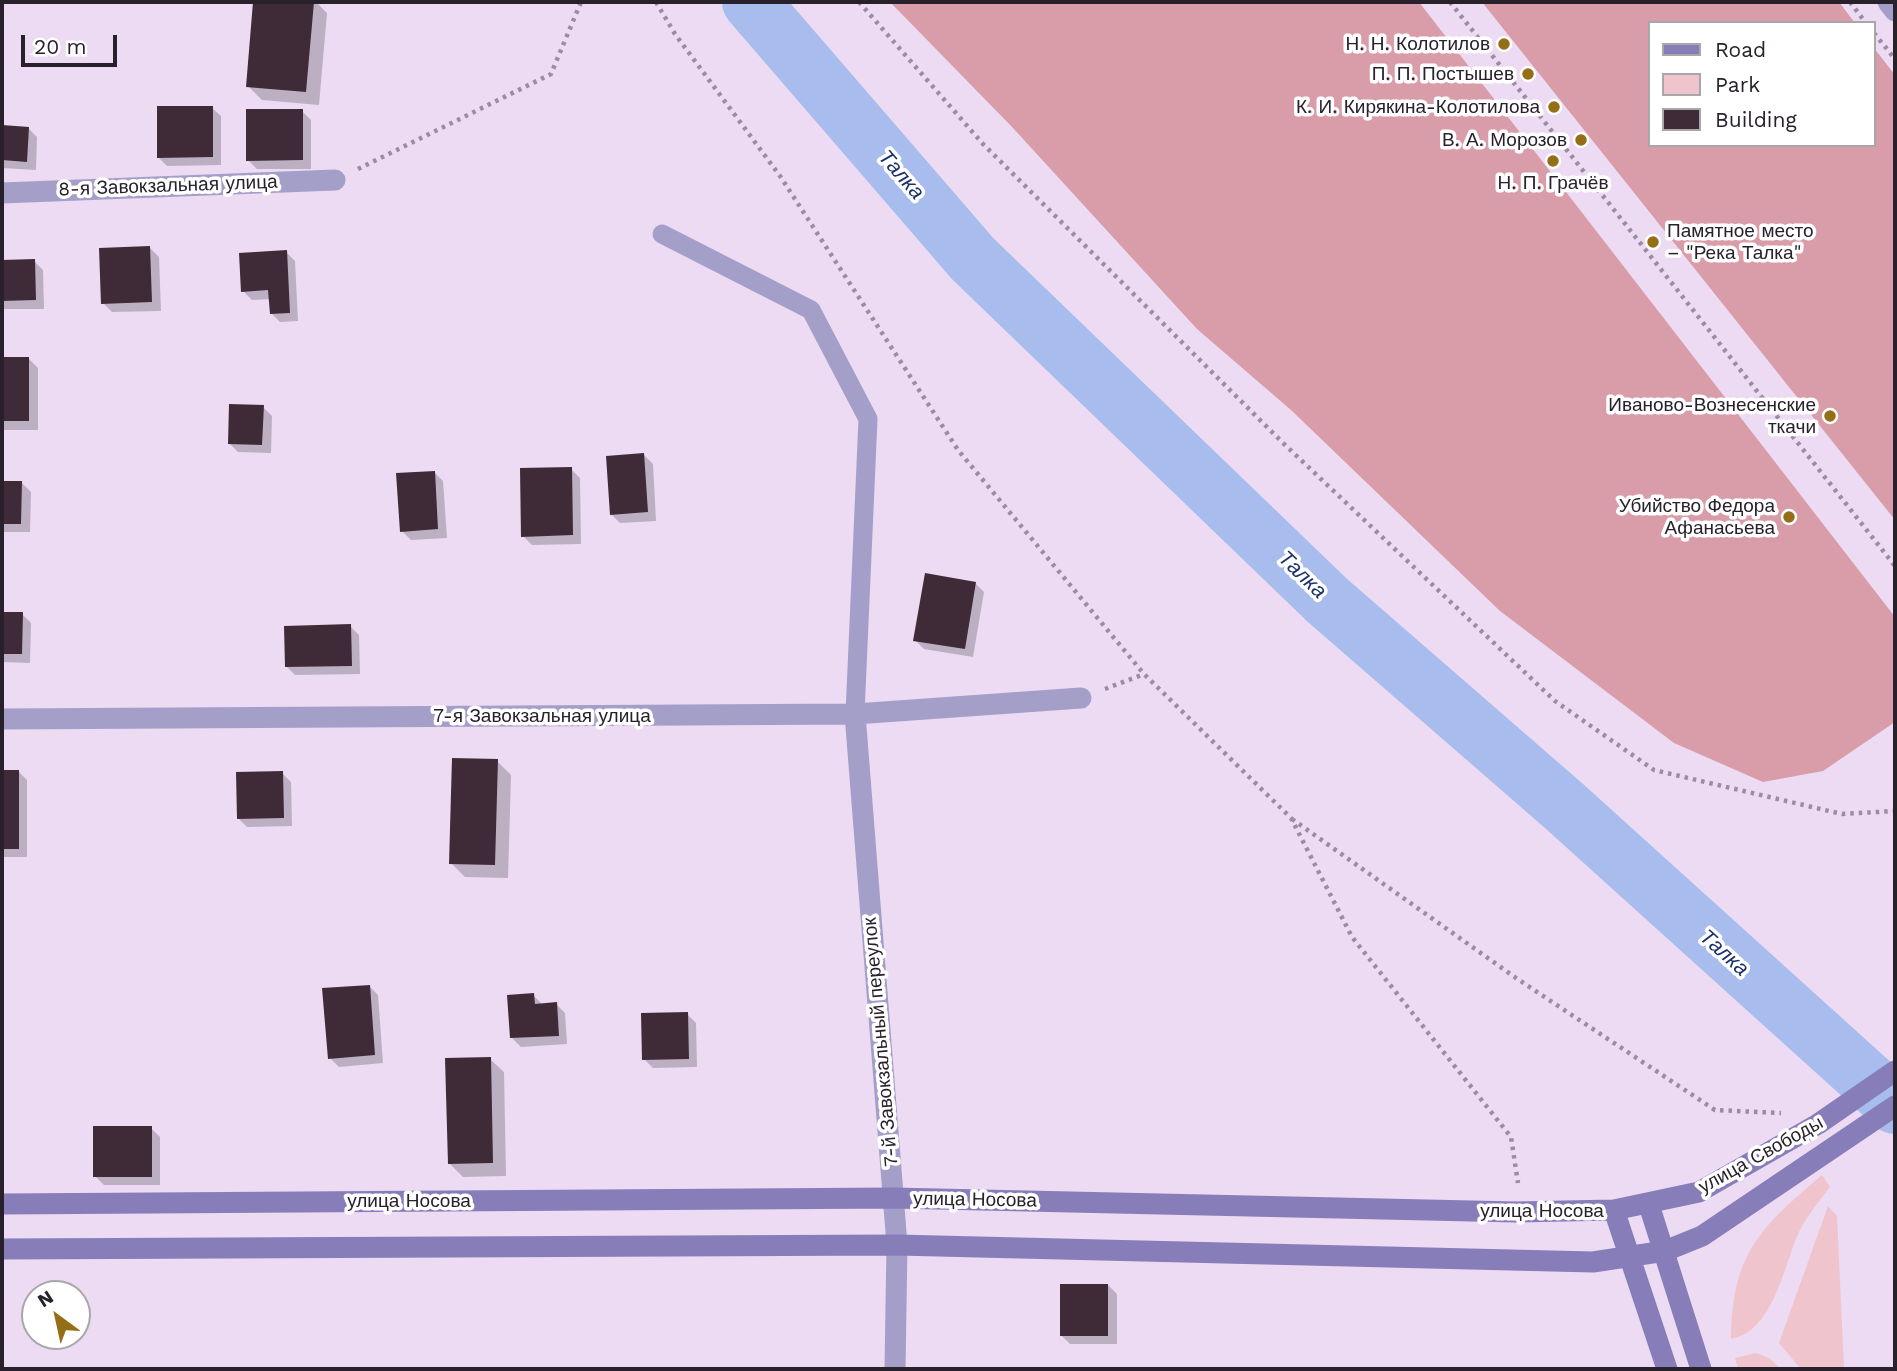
<!DOCTYPE html>
<meta charset="utf-8">
<style>
body{margin:0}
#map{position:relative;width:1897px;height:1371px;overflow:hidden;background:#ecdbf3;font-family:"Work Sans",sans-serif}
canvas{display:block}
.frame{position:absolute;inset:0;border:4px solid #28212b;pointer-events:none}
.legend{position:absolute;left:1648px;top:21px;width:228px;height:126px;box-sizing:border-box;background:#fff;border:2px solid #a9a6aa;margin:0;padding:9px 12px;list-style:none;font-size:21px;color:#28212b}
.legend li{display:flex;align-items:center;gap:14px;height:35px}
.legend b{width:35px;border:2px solid #a9a6aa}
.north{position:absolute;left:21px;top:1280px;width:70px;height:70px;box-sizing:border-box;background:#fff;border:2px solid #a9a6aa;border-radius:50%;rotate:327deg;font-size:19px;font-weight:700;line-height:28px;text-align:center;color:#28212b}
.north::after{content:'';display:block;margin:auto;width:24px;height:32px;background:#956e18;clip-path:polygon(50% 0,100% 100%,50% 72%,0 100%)}
.scale{position:absolute;left:21px;top:35px;width:96px;height:32px;box-sizing:border-box;border:4px solid #28212b;border-top:0;padding-left:9px;font-size:21px;line-height:24px;white-space:nowrap;color:#28212b;-webkit-text-stroke:5px #fff;paint-order:stroke}
</style>
<div id="map">
<canvas width="1897" height="1371"></canvas>
<div class="frame"></div>
<ul class="legend">
<li><b style="height:9px;background:#877db9"></b>Road</li>
<li><b style="height:19px;background:#f0c4cc"></b>Park</li>
<li><b style="height:19px;background:#3f2a37"></b>Building</li>
</ul>
<div class="north">N</div>
<div class="scale">20 m</div>
</div>
<script>
const c = document.querySelector('canvas').getContext('2d');
c.lineJoin = 'round';
function fill(path, color) {
  c.fillStyle = color;
  c.fill(path, 'evenodd');
}
function strokePath(path, color, width, dash) {
  c.strokeStyle = color;
  c.lineWidth = width;
  c.lineCap = dash ? 'butt' : 'round';
  c.setLineDash(dash || []);
  c.stroke(path);
}
function drawText(font, color, halo, rows, align = 'center') {
  c.font = font + ' "Work Sans",sans-serif';
  c.lineWidth = 7;
  c.setLineDash([]);
  c.textBaseline = 'middle';
  c.strokeStyle = halo;
  c.fillStyle = color;
  for (const [text, x, y, turn = 0] of rows) {
    c.save();
    c.translate(x, y);
    c.rotate((+turn || 0) * Math.PI / 180);
    c.textAlign = isNaN(turn) ? turn : align;
    if (halo) c.strokeText(text, 0, 0);
    c.fillText(text, 0, 0);
    c.restore();
  }
}
fill(new Path2D(`
 M1822 1175 1830 1187C1819 1201 1807 1216 1799 1232 1783 1267 1774 1331 1731 1339 1732 1253 1761 1227 1822 1175Z
 M1828 1206 1837 1216 1844 1369H1801L1779 1343Z
 M1756 1353 1769 1358 1781 1369H1738L1735 1358Z`), '#f0c4cc');
fill(new Path2D(`
 M890 2H1419L1895 617V722L1823 771 1763 782 1674 743 1500 611 1291 410 1197 329 1013 128Z
 M1482 2H1839L1855 23H1650V145H1874V48L1895 75V520Z`), '#d99da9');
fill(new Path2D(`
 M255 2H316L327 13 319 105 262 100 248 86Z
 M212 108 221 116V165L167 166 158 157Z
 M302 111 311 120V169H257L248 160Z
 M2 127 28 128 37 137 36 170 2 168Z
 M150 248 159 257 161 311 112 312 103 303Z
 M286 252 295 261 298 321 280 322 271 313V299L252 300 243 291Z
 M2 261H34L43 270 44 309H2Z
 M2 359H29L38 368V430H2Z
 M263 407 272 416 271 453 238 452 229 443Z
 M644 455 653 464 656 521 620 523 611 514Z
 M571 469 580 478 581 544 532 545 523 536Z
 M434 472 443 481 447 538 411 540 402 531Z
 M2 483H22L31 492 30 532H2Z
 M975 583 984 592 973 657 924 649 915 640Z
 M2 613 22 614 31 623 30 663 2 662Z
 M350 626 359 635 360 674 295 675 286 666Z
 M497 761 511 775 508 878 465 877 451 863Z
 M2 771H18L27 780V857H2Z
 M282 773 291 782 292 826 247 827 238 818Z
 M369 986 378 995 383 1063 339 1067 330 1058Z
 M533 995 543 1005 556 1004 565 1013 567 1044 521 1047 512 1038Z
 M687 1014 696 1023 697 1067 653 1068 644 1059Z
 M490 1059 504 1072 506 1176 463 1177 449 1163Z
 M151 1128 160 1137V1185H104L95 1176Z
 M1108 1285 1117 1294V1344H1070L1061 1335Z`), '#0003');
strokePath(new Path2D(`
 M751 2 973 259 1327 600 1564 806 1895 1105`), '#a8bded', 58);
fill(new Path2D(`
 M253 2H314L306 92 246 87Z
 M157 106H213V157L157 158Z
 M246 109H303V160L246 161Z
 M2 125 29 127 27 162 2 160Z
 M150 246 152 302 101 304 99 248Z
 M287 250 290 313 270 314 268 290 241 292 239 253Z
 M35 259 36 300 2 301V260Z
 M2 357H29V421H2Z
 M229 404 264 405 262 445 228 444Z
 M644 453 648 512 610 515 606 456Z
 M572 467 573 535 521 537 520 468Z
 M435 471 438 529 400 532 396 473Z
 M2 481H22L21 524H2Z
 M925 573 976 582 965 649 913 641Z
 M2 612H23L22 654H2Z
 M351 624 352 666 285 667 284 626Z
 M452 758 498 759 495 865 449 864Z
 M2 770H19V849H2Z
 M283 771 284 818 237 819 236 772Z
 M370 985 375 1055 328 1059 322 988Z
 M534 993 535 1004 557 1002 559 1036 510 1038 507 995Z
 M688 1012 689 1059 642 1060 641 1013Z
 M491 1057 493 1163 448 1164 445 1058Z
 M93 1126H152V1177H93Z
 M1060 1284H1108V1336H1060Z`), '#3f2a37');
strokePath(new Path2D(`
 M656 2 675 34 780 176 958 450 1144 674 1291 818 1352 937 1511 1137 1518 1183
 M859 2 983 144 1282 442 1555 701 1654 770 1842 814 1895 811
 M1450 2 1895 566
 M1850 2 1866 23
 M1874 33 1895 59
 M358 169 551 74 581 2
 M1105 689 1144 674
 M1292 819 1516 978 1715 1110 1781 1113`), '#9a8d9f', 4.5, [3.5, 5]);
strokePath(new Path2D(`
 M662 234 811 310 868 419 855 714`), '#a49fc8', 19);
strokePath(new Path2D(`
 M1888 2 1895 11
 M2 193 335 180
 M855 714 897 1245 895 1369
 M2 719 855 714 1081 698`), '#a49fc8', 21);
strokePath(new Path2D(`
 M2 1204 893 1198 1516 1212 1614 1210 1699 1192 1818 1124 1895 1071
 M1649 1205 1701 1369
 M1614 1210 1667 1369
 M2 1249 897 1245 1593 1262 1665 1251 1702 1236 1895 1106`), '#877db9', 21);
for (const [x, y, r, color] of [
 [1504,44,7,"#956e18"],
 [1528,74,7,"#956e18"],
 [1554,107,7,"#956e18"],
 [1581,140,7,"#956e18"],
 [1553,161,7,"#956e18"],
 [1653,242,7,"#956e18"],
 [1830,416,7,"#956e18"],
 [1789,517,7,"#956e18"]
]) {
  const dot = new Path2D();
  dot.arc(x, y, r, 0, 2 * Math.PI);
  c.fillStyle = color;
  c.fill(dot);
  strokePath(dot, '#fff', 2.5);
}
drawText('19px', '#28212b', '#fff', [
 ["Н. Н. Колотилов",1490,44],
 ["П. П. Постышев",1514,74],
 ["К. И. Кирякина-Колотилова",1540,107],
 ["В. А. Морозов",1567,140],
 ["Н. П. Грачёв",1553,183,"center"],
 ["Памятное место",1667,231,"left"],
 ["– \"Река Талка\"",1667,253,"left"],
 ["Иваново-Вознесенские",1816,405],
 ["ткачи",1816,427],
 ["Убийство Федора",1775,506],
 ["Афанасьева",1775,528]
], 'right');
drawText('19px', '#28212b', '#fff', [
 ["8-я Завокзальная улица",168,186,-2],
 ["7-я Завокзальная улица",542,716],
 ["7-й Завокзальный переулок",881,1042,-95],
 ["улица Свободы",1761,1155,-29],
 ["улица Носова",975,1200,1],
 ["улица Носова",409,1201],
 ["улица Носова",1542,1211]
]);
drawText('italic 21px', '#1c316a', '#fff', [
 ["Талка",901,175,49],
 ["Талка",1302,575,44],
 ["Талка",1724,953,42]
]);
</script>
